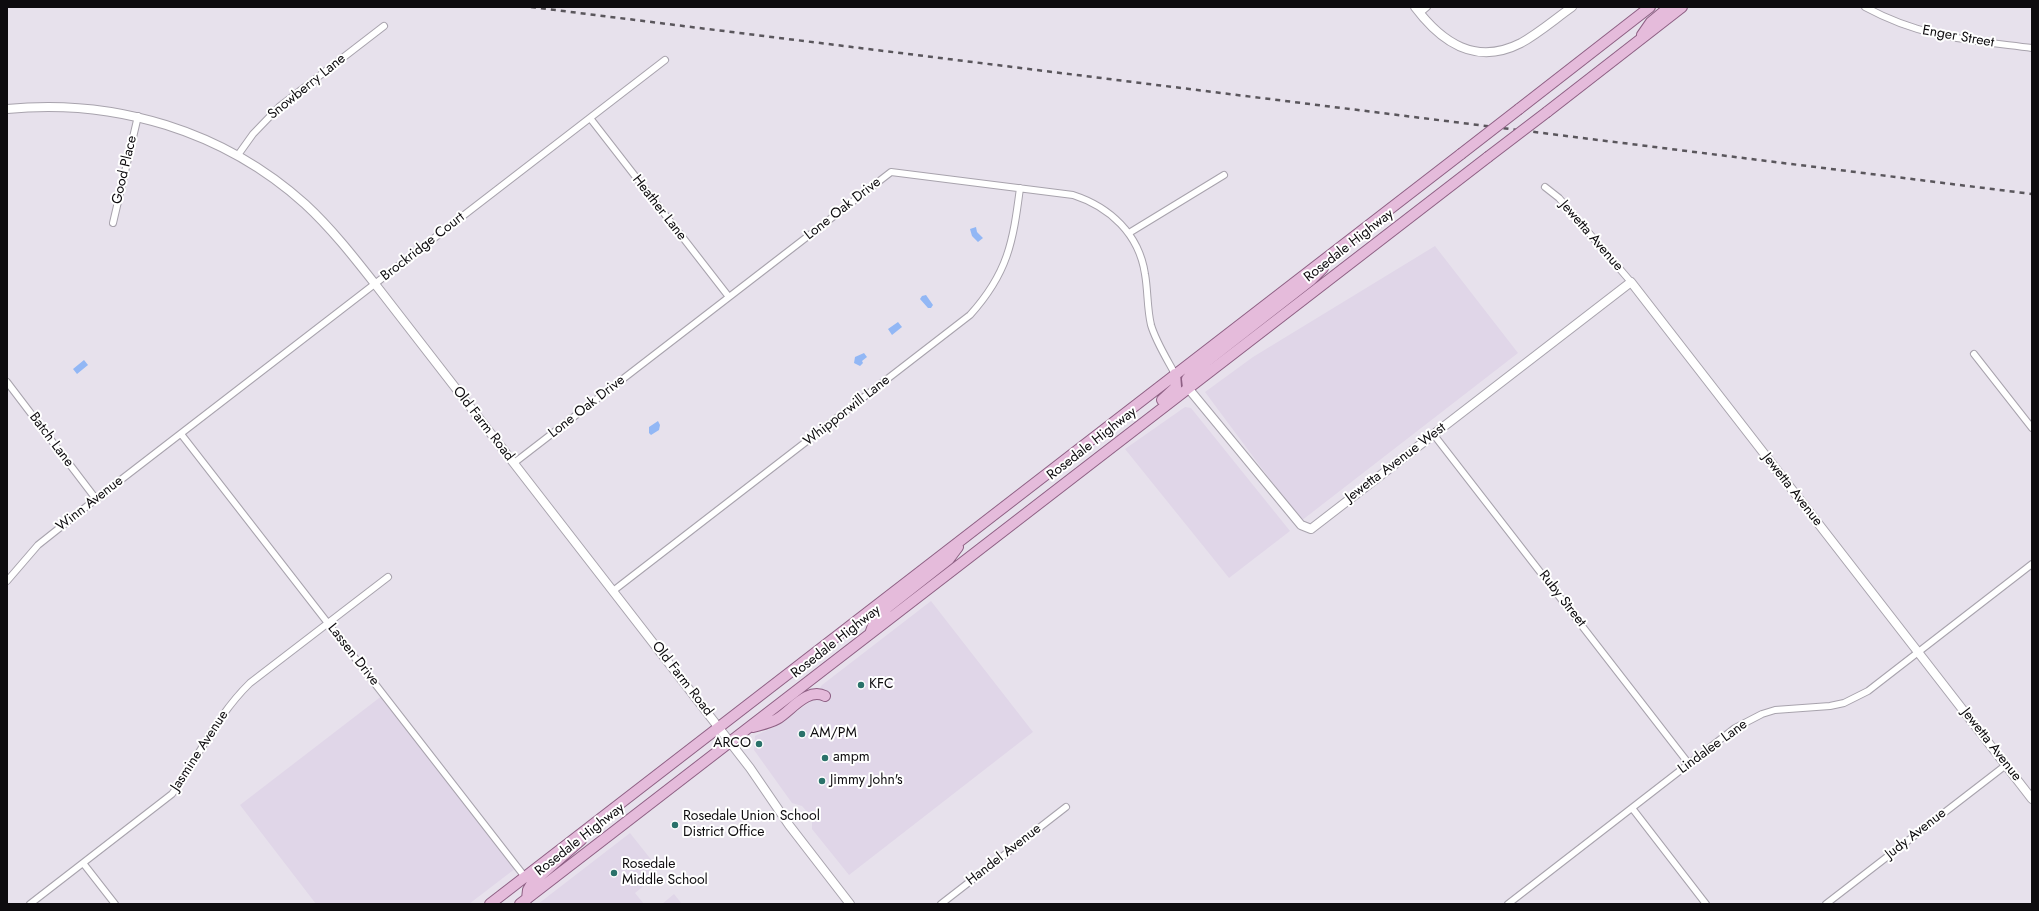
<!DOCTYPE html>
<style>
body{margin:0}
#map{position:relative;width:2039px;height:911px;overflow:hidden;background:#e7e1ec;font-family:Jost,sans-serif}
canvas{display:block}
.frame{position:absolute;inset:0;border:8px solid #0d0b0e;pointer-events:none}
</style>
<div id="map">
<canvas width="2039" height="911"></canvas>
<div class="frame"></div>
</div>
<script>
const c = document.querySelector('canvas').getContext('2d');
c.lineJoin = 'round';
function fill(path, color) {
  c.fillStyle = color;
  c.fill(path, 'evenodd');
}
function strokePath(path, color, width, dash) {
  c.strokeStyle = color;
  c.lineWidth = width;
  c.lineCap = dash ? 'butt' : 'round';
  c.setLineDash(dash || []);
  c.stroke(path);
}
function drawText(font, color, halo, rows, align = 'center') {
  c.font = font + ' Jost,sans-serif';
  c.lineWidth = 4;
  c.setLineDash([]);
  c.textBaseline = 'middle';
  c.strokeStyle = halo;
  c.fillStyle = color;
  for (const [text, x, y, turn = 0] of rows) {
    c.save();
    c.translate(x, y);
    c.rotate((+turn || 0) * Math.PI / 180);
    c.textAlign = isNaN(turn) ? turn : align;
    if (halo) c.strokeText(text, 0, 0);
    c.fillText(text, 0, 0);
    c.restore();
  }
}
fill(new Path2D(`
 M1435 246 1518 353 1301 521 1205 392 1253 357Z
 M1185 407 1191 408 1290 531 1229 578 1125 449Z
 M931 601 1033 732 849 875 812 829V817L802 806 792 803 754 750 755 736 780 724 811 701 822 685Z
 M383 695 516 868 469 904H316L240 805Z
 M630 833 653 862 646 884 635 893 644 904H538Z
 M674 894 682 904H662Z`), '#e0d6e8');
fill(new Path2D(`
 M976 227 977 232 983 238 978 242 972 236 970 229Z
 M926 295 933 305 931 308H928L920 299 922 296Z
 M898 322 902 327 892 335 888 329Z
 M864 353 867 357 862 361 863 363 860 366 854 363 855 357Z
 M84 360 88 365 77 374 73 369Z
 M658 421 660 425 659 430 651 435 649 433V427Z`), '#92b7f5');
const minor = new Path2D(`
 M1865 7C1922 38 1969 40 2032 48
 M1420 13 1427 7
 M590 118 729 297
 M238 155 253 134 279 107 384 26
 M1545 187 1559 198 1631 282
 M113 223 138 116
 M1129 233 1224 175
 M1974 354 2032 428
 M7 382 96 499
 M181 434 525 877
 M1434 435 1689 764
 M514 463 891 172 1073 195C1110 207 1139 234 1145 274 1148 291 1147 308 1151 325 1156 342 1167 359 1175 374
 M7 581 38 545 96 499 665 60
 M613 591 970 315C1008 273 1013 242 1020 188
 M1632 808 1706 904
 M83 863 115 904
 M30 904 172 794C199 757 216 716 250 683L388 577
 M941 904 1066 807
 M1508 904 1735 728 1762 714 1775 710 1830 706 1844 703 1868 691 2032 564
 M1826 904 2006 765`);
const tertiary = new Path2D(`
 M1415 7C1442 43 1476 66 1521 43 1539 33 1555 19 1572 7
 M7 109C115 98 224 131 305 204 331 228 353 256 375 284L750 768 789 825 850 904
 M1188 388 1301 525 1311 529 1631 282 2032 799`);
const primary = new Path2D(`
 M1642 35 1651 22 1669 7
 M1519 109 1650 7
 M1547 112 1682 7
 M1188 388 1187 379 1193 372 1311 280 1323 268
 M1162 400 1176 387 1175 374
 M870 634 875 620 888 607 949 559 958 547
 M753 727C760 725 770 723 777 719 791 711 807 687 825 696
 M527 899 528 890 532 883 581 840
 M490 904 1461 154
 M520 904 1488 157`);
strokePath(minor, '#a8a3ad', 8);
strokePath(tertiary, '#a8a3ad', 10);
strokePath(primary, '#8e6084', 12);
strokePath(minor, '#fff', 6);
strokePath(tertiary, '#fff', 8);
strokePath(primary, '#e5bbdb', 10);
strokePath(new Path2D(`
 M531 7 2032 194`), '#5a565c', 2.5, [5, 5]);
const primaryBridge = new Path2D(`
 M1461 154 1519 109
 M1488 157 1547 112`);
strokePath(primaryBridge, '#8e6084', 12, []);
strokePath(primaryBridge, '#e5bbdb', 10);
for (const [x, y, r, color] of [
 [861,685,4,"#2a726a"],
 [802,734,4,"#2a726a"],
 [759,744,4,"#2a726a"],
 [825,758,4,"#2a726a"],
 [822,781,4,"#2a726a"],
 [675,825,4,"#2a726a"],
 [614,873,4,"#2a726a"]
]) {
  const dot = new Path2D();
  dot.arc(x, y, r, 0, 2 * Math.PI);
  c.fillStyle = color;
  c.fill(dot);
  strokePath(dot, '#fff', 1.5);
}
drawText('14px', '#0d0b0e', '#fff', [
 ["Enger Street",1958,37,10],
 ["Snowberry Lane",307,87,-39],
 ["Good Place",125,170,-77],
 ["Heather Lane",659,208,52],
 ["Lone Oak Drive",843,209,-38],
 ["Jewetta Avenue",1591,236,49],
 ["Rosedale Highway",1349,246,-38],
 ["Brockridge Court",423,247,-38],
 ["Lone Oak Drive",587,407,-38],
 ["Whipporwill Lane",847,411,-38],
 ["Old Farm Road",483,424,52],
 ["Batch Lane",51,440,53],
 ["Rosedale Highway",1092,444,-38],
 ["Jewetta Avenue West",1396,463,-37],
 ["Jewetta Avenue",1792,490,52],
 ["Winn Avenue",90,504,-38],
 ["Ruby Street",1562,599,52],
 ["Rosedale Highway",836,642,-38],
 ["Lassen Drive",353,655,52],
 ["Old Farm Road",682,679,52],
 ["Jewetta Avenue",1991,745,52],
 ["Lindalee Lane",1713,747,-36],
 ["Jasmine Avenue",200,751,-57],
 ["Judy Avenue",1916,834,-38],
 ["Rosedale Highway",580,840,-38],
 ["Handel Avenue",1004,855,-38]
]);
drawText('14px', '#0d0b0e', '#fff', [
 ["KFC",869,685],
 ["AM/PM",810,734],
 ["ARCO",751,744,"right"],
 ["ampm",833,758],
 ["Jimmy John's",830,781],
 ["Rosedale Union School",683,817],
 ["District Office",683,833],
 ["Rosedale",622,865],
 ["Middle School",622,881]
], 'left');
</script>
